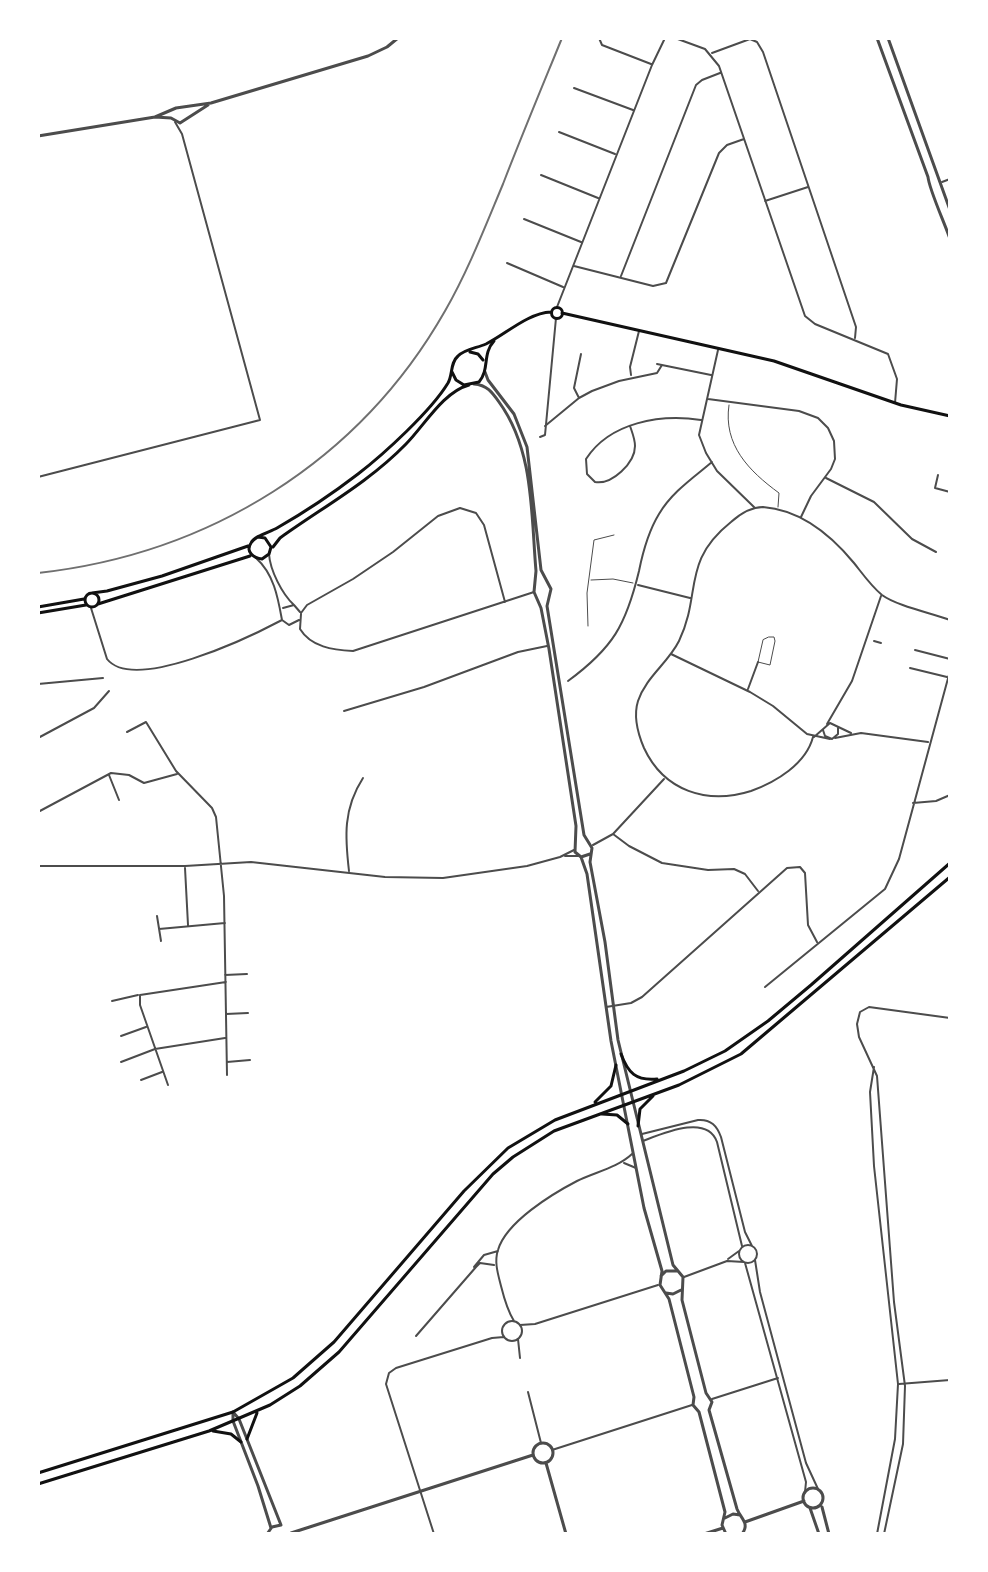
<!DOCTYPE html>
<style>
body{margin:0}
#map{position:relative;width:988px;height:1572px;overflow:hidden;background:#fff;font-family:Roboto,sans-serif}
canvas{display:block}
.frame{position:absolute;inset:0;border:40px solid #fff;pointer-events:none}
</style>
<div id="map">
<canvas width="988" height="1572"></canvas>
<div class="frame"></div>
</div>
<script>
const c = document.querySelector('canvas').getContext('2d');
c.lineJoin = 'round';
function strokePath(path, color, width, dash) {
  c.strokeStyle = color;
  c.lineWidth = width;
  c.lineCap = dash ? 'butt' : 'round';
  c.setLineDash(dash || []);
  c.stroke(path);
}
strokePath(new Path2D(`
 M729 405C723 445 749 471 779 493L778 507
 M591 580 613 579 633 583
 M588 626 587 593 594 540 614 535
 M769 637H774L775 641 770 665 758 662 763 640Z`), '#4c4c4c', 1);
strokePath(new Path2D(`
 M874 641 881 643
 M915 650 950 659
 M910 668 947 677`), '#4c4c4c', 2);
strokePath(new Path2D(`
 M599 38 602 45 651 64
 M675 38 705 49 719 66 805 316 815 324 888 354 897 379 895 403
 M712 53 750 39 757 42 763 52 856 327 855 338
 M574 88 633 110
 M559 132 615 154
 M541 175 598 198
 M942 182 950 179
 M765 201 808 187
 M524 219 581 242
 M507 263 563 287
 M574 266 653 286 666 283 719 153 727 145 744 139
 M621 276 696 85 702 80 720 73
 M557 307 652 65 665 38
 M718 350 699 435 706 453 717 471 755 508
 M657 364 711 375
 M631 375 630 367 639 331
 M579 398 574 388 581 354
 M708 399 799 411 818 418 828 428 834 441 835 459 831 469 811 496 801 517
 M545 426 579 398 592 391 619 381 657 373 662 365
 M630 426C632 432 635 439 635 446 635 463 612 485 595 482L587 474 586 459C610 422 660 414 701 420
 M540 437 545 435 556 318
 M938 475 935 488 950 492
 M38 477 260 420 182 134 175 122
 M826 478 874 502 912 539 936 552
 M269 554C270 570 282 594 294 605
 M256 558C274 574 278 598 282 620L289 625 299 620
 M638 585 690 598
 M91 608 107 659C134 693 250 637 282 620
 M283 608 294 605 300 612
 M301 613 307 605 353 579 393 552 438 516 460 508 476 513 484 525 505 602
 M301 614 300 629C311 647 333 650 353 651L534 592
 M671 654 750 692 773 706 807 734 830 739
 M568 681C613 648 626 625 639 571 643 551 648 532 659 514 672 492 693 478 712 462
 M38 684 103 678
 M748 689 758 662
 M344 711 424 687 518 652 547 646
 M827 724 852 681 881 596
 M823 730 825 736 832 739 838 734V727
 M127 732 146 722 176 771 212 808 216 817 224 896 227 1075
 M813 737C806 764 776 782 751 791 707 805 664 791 644 748 638 734 633 717 638 701 646 677 668 663 679 641 702 593 681 562 731 522 740 514 750 507 763 507 801 510 831 535 854 563 862 573 871 586 882 595 897 606 931 613 950 620
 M814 737 830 723 851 733
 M38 738 94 708 109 691
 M835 738 861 733 928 742
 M109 775 119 800
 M913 803 936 801 950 795
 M38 812 111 773 129 775 144 783 177 774
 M613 834 629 846 662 863 708 870 734 869 745 874 758 891
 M593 845 613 834 664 779
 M565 856H578
 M38 866H185L251 862 385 877 443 878 527 866 560 857 574 850
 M185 868 188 925
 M349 871C345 837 343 809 363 778
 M157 916 161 941
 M159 929 225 923
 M225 975 247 974
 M765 987 885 889 899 859 950 671
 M112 1001 138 995
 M606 1007 631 1003 642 997 787 868 800 867 805 873 808 925 817 942
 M226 1014 248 1013
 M121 1036 146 1027
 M121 1062 155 1049 225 1038
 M227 1062 250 1060
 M874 1067 870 1092 874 1166 898 1384 895 1439 877 1534
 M141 1080 162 1072
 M168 1085 140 1005V995L226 982
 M642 1134 698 1120C711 1119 717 1126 721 1137L745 1232 752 1246
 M643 1141C664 1133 707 1114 717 1142L742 1246
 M624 1163 636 1168
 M739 1254a9 9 0 1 1 18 0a9 9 0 1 1-18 0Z
 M728 1259 739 1251
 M755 1260 760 1292 806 1463 818 1489
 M745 1263 806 1482 805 1492
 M474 1267 484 1255 498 1251
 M684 1277 727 1261 744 1262
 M514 1321C507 1310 504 1298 501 1286 498 1274 494 1262 498 1250 506 1222 552 1194 577 1181 595 1172 617 1168 632 1154
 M502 1331a10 10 0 1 1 20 0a10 10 0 1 1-20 0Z
 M520 1325 535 1324 658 1285
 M416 1336 476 1267 480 1263 494 1265
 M518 1339 520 1358
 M899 1384 950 1380
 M528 1392 541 1443
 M712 1399 778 1378
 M552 1450 692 1405
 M434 1534 386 1384 389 1373 396 1368 492 1338 504 1337
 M884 1534 903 1444 905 1386 894 1302 877 1076 859 1037 857 1024 860 1012 869 1007 950 1018`), '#4c4c4c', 2);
strokePath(new Path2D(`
 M877 38 928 177C929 189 945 224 950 239
 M888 38 950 210
 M155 117 176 108 211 103 368 56 387 47 398 38
 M38 136 155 117 171 118 180 123 208 105
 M485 372 488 380 514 414 527 447 541 570 551 589 547 606 584 835 592 848 590 862 605 942 618 1040 673 1265 683 1277 682 1300 706 1393 712 1402 709 1410
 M474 384C487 385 492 392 499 402 534 450 531 513 536 571L534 592 541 608 549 649 576 826 575 852 581 857 590 854
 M581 857 587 874 611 1041 644 1208 662 1271 660 1285 669 1299 694 1397 693 1405 699 1412 725 1512 722 1525 726 1534
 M661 1276 666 1271H676
 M666 1293 673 1294 681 1290
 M709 1410 737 1509C741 1519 750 1523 742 1534
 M233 1412 239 1419 281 1525
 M233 1412V1421L258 1486 271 1528
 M533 1453a10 10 0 1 1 20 0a10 10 0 1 1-20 0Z
 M546 1463 566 1534
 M803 1498a10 10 0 1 1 20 0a10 10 0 1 1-20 0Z
 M822 1507 829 1534
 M810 1508 819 1534
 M725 1518 733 1514 740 1515
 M745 1522 804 1501
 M291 1533 533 1455
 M267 1534 272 1527 281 1525
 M704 1534 723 1528`), '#4c4c4c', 3);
strokePath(new Path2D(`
 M551.5 313a5.5 5.5 0 1 1 11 0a5.5 5.5 0 1 1-11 0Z
 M562 313 774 361 901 405 950 416
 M470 352 478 354 483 360
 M452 372 456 380 464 385 479 382C490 369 482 354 494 341
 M258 537 265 538 271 547 269 554 262 559C254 558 245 552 251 543 254 536 270 532 277 528 305 512 332 494 358 474 384 454 431 411 448 383 453 374 450 363 458 356 465 349 477 348 486 344 506 334 528 313 551 312
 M273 547 280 538C323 507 368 483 406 444 424 426 443 392 469 385
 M85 600a7 7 0 1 1 14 0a7 7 0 1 1-14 0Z
 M92 593 107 591 162 576 248 546
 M98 604 250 556
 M38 607 84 599
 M38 613 86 605
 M621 1054C628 1073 636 1081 657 1079
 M595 1102 611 1086 616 1065
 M602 1114 617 1115 628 1124
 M638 1126 640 1109 653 1096
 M213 1431 231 1434 241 1442
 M247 1439 257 1413
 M38 1473 233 1412 293 1378 334 1342 464 1191 508 1148 555 1120 684 1071 725 1051 768 1021 811 985 950 863
 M38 1484 209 1431 270 1405 300 1386 339 1352 493 1174 513 1157 554 1131 679 1085 741 1054 950 877`), '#111', 3);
strokePath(new Path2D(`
 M38 573C209 554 359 462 445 311 468 271 485 227 503 184 522 135 542 87 562 38`), '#707070', 2);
</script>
